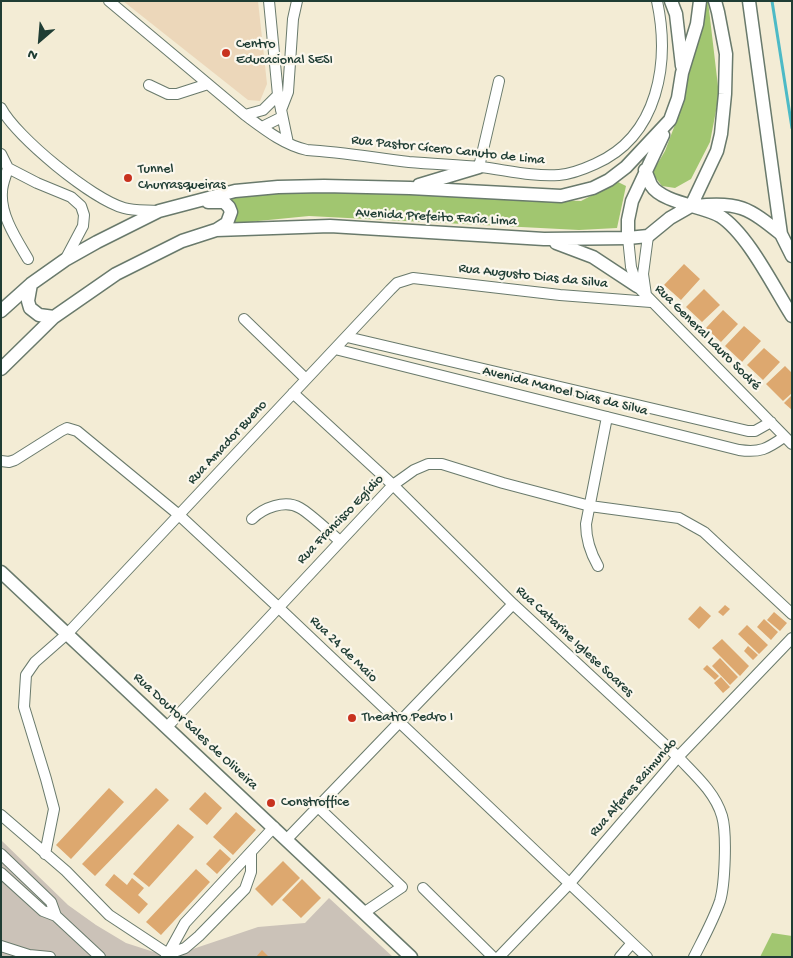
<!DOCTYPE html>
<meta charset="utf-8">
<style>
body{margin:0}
#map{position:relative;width:793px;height:958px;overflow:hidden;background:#f3ecd5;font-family:"Gochi Hand",sans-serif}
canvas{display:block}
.frame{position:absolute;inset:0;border:2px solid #1f3d34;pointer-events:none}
.north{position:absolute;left:15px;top:15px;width:50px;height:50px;-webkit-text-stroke:4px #fbf7ec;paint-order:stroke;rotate:207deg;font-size:14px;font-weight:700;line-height:20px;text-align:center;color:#1f3d34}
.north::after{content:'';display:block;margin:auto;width:18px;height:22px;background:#1f3d34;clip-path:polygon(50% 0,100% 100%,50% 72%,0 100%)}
</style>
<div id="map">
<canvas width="793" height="958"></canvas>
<div class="frame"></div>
<div class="north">N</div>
</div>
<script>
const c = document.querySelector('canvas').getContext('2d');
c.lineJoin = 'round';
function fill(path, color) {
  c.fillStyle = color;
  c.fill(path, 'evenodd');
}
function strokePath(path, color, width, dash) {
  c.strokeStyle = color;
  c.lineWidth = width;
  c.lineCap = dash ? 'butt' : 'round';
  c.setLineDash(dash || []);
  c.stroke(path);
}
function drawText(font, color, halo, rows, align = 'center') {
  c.font = font + ' "Gochi Hand",sans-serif';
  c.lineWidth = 4.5;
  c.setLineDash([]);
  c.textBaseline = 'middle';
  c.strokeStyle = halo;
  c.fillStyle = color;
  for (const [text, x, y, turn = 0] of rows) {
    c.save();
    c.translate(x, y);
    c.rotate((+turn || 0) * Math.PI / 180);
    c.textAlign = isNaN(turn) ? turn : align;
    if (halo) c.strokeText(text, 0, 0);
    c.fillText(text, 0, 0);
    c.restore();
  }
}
fill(new Path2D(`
 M123 1H258L267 84 260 101 248 100Z`), '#ecd7ba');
fill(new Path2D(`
 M1 840 68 905 96 925 126 943 157 953H181L258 927 305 923 329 898 393 957H1Z`), '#cbc2b8');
fill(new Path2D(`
 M706 1H708L719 95 710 142 691 179 675 188 662 186 652 173 665 151 679 114Z
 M618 182 626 186 617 228 579 230 309 216 258 221 231 226 232 194 282 189 581 201Z
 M772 933 792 936V957H760Z`), '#a1c670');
strokePath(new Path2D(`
 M772 1 792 128`), '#4dbac6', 3);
fill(new Path2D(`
 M684 264 700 279 681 300 664 285Z
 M704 289 720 305 702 322 686 307Z
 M723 310 738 324 721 342 706 328Z
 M744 326 761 341 742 362 725 346Z
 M764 348 780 362 763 380 747 365Z
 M785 366 792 373V393L783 401 766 384Z
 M792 395V410L784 403Z
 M725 605 730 609 723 616 718 612Z
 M700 606 711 616 699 629 688 619Z
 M774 612 787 623 780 631 767 620Z
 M764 619 778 632 771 640 757 627Z
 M747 625 768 645 759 654 738 634Z
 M722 639 749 666 740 676 712 648Z
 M748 646 758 655 753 660 744 651Z
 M720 658 738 677 730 685 712 666Z
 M707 665 719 676 715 680 703 669Z
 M721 677 730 687 723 693 714 683Z
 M109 788 124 802 71 859 56 845Z
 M156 788 169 800 95 876 82 864Z
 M205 792 222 808 207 825 189 809Z
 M236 812 256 830 233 855 213 837Z
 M178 824 194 837 149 887 133 874Z
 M220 849 231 859 217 874 206 864Z
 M283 861 300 878 272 906 255 889Z
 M196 869 210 882 161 935 146 922Z
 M114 874 127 885 132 878 144 888 138 895 148 904 139 914 105 885Z
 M302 879 321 898 301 918 282 900Z
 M262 950 269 957H256Z`), '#dda86f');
const minor = new Path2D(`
 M109 1 245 115C264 129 284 145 307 150 341 152 375 158 409 162 433 164 457 165 481 167 506 170 533 177 559 175 572 174 584 169 595 164 659 136 670 62 657 1
 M269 1 278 95 288 143
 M149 85 168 94H177L208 84
 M1 108C16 137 92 199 124 208 134 211 147 210 158 211
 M281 110 288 92 293 19 297 1
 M245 115 263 110 278 95
 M262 127 282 117
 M1 154 8 168 37 183 71 197 81 206 84 215 83 226 65 260
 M479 167 499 81
 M8 168C6 176 2 184 2 192 0 215 17 240 28 259
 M628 238 631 267 637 286 792 444
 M646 295 643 274 648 236
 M244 319 306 379
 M347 337 748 431H755L771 422
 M335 349 739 450C760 453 767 449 784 437
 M293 393 393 485 513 604 678 757C694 774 715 792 722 816 727 833 725 884 720 901 714 919 703 939 694 957
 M1 461 9 462 15 460 61 431 67 428 77 431 179 515 278 607 647 957
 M252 519C263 508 285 499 300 508 312 515 328 531 340 541
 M598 566C590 552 586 540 586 524L607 417
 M167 727 393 485 414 470 428 464H442L503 483 590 506 679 518 704 532 792 614
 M319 808 402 887 365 912
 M1 815 66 871 109 915 168 954
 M287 839 513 604
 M1 854 51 902 56 916
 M45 854 54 809 46 779 24 707 26 675 35 662 68 633 390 290 397 283 413 278 560 295 651 302
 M1 873 43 911 56 916 100 957
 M423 888 493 957
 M1 946 29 955 50 957
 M168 954 185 923 274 827
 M166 955 185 948 199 936 245 889 251 872V853
 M499 957 570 883 678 757 792 638
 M620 957 632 943`);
const major = new Path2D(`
 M671 1 676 14 682 66
 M749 1 779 220 781 234 792 256
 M645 170C647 175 649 180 651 185 662 203 703 206 720 216 748 234 774 288 792 316
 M419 185 479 167
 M208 202H224L229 207 231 212 227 223 216 230
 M696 206C738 201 749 208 781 234
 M628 238V220L632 201 663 135
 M556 243 593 257 637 286
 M31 284 28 301 30 308 39 315 54 317
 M1 311 31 284 65 260 97 242 159 211 235 191 278 187 324 186 410 188 561 196 593 188 609 180 626 167 670 120 678 98 682 73 697 24 700 1
 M1 369 54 317 116 274 182 241 216 230 330 226 544 239 628 238 648 236 670 218 691 206 717 151 721 134 725 94 726 54 718 12 715 1
 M1 572 411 957`);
strokePath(minor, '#697a6c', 12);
strokePath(major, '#697a6c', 15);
strokePath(minor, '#fff', 10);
strokePath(major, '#fff', 12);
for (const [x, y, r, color] of [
 [226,53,5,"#c8321e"],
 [128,178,5,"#c8321e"],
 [352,718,5,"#c8321e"],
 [271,803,5,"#c8321e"]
]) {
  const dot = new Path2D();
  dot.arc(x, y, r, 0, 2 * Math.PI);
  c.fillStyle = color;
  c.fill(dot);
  strokePath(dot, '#fbf7ec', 2);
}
drawText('14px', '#1f3d34', '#fbf7ec', [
 ["Centro",236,45],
 ["Educacional SESI",236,61],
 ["Tunnel",138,170],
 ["Churrasqueiras",138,186],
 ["Theatro Pedro I",362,718],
 ["Constroffice",281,803]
], 'left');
drawText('14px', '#1f3d34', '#fbf7ec', [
 ["Rua Pastor Cícero Canuto de Lima",448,151,6],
 ["Avenida Prefeito Faria Lima",436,218,3],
 ["Rua Augusto Dias da Silva",533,277,6],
 ["Rua General Lauro Sodré",707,338,45],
 ["Avenida Manoel Dias da Silva",565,392,14],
 ["Rua Amador Bueno",228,443,-47],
 ["Rua Francisco Egídio",341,520,-46],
 ["Rua Catarine Iglese Soares",574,642,43],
 ["Rua 24 de Maio",343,650,44],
 ["Rua Doutor Sales de Oliveira",195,732,43],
 ["Rua Alferes Raimundo",634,788,-49]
]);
</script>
